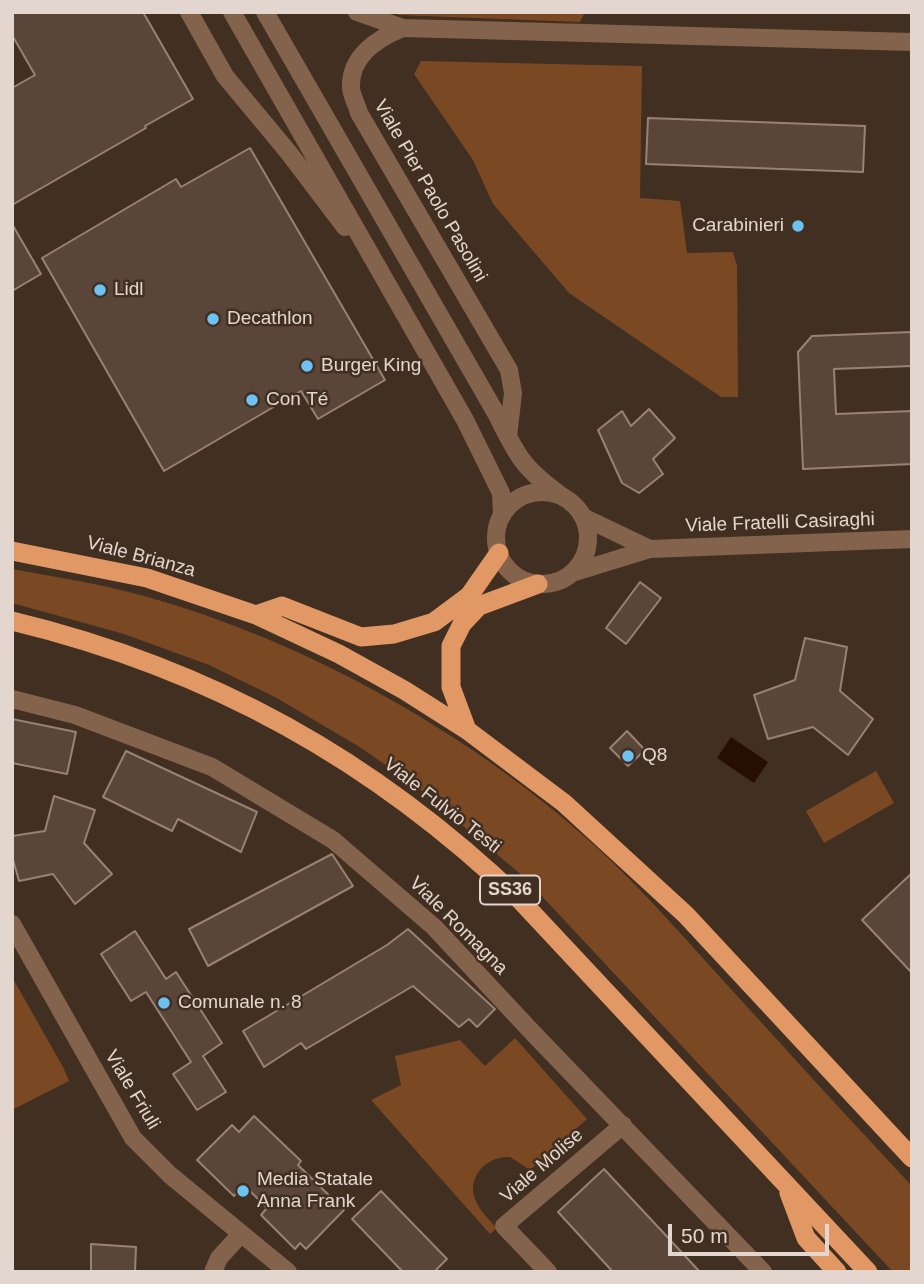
<!DOCTYPE html>
<meta charset="utf-8">
<style>
body{margin:0}
#map{position:relative;width:924px;height:1284px;overflow:hidden;background:#412f21;font-family:Helvetica,sans-serif}
canvas{display:block}
.frame{position:absolute;inset:0;border:14px solid #e3d6ce;pointer-events:none}
.scale{position:absolute;left:668px;top:1224px;width:161px;height:32px;box-sizing:border-box;border:4px solid #e3d6ce;border-top:0;padding-left:9px;font-size:21px;line-height:24px;white-space:nowrap;color:#e3d6ce;-webkit-text-stroke:5px #412f21;paint-order:stroke}
</style>
<div id="map">
<canvas width="924" height="1284"></canvas>
<div class="frame"></div>
<div class="scale">50 m</div>
</div>
<script>
const c = document.querySelector('canvas').getContext('2d');
c.lineJoin = 'round';
function fill(path, color) {
  c.fillStyle = color;
  c.fill(path, 'evenodd');
}
function strokePath(path, color, width, dash) {
  c.strokeStyle = color;
  c.lineWidth = width;
  c.lineCap = dash ? 'butt' : 'round';
  c.setLineDash(dash || []);
  c.stroke(path);
}
function drawText(font, color, halo, rows, align = 'center') {
  c.font = font + ' Helvetica,sans-serif';
  c.lineWidth = 5;
  c.setLineDash([]);
  c.textBaseline = 'middle';
  c.strokeStyle = halo;
  c.fillStyle = color;
  for (const [text, x, y, turn = 0] of rows) {
    c.save();
    c.translate(x, y);
    c.rotate((+turn || 0) * Math.PI / 180);
    c.textAlign = isNaN(turn) ? turn : align;
    if (halo) c.strokeText(text, 0, 0);
    c.fillText(text, 0, 0);
    c.restore();
  }
}
fill(new Path2D(`
 M390 12H585L580 22 399 15Z
 M421 61 642 66 640 198 680 201 687 253 733 252 737 266 738 397H721L569 293 493 204 473 160 414 74Z
 M12 569C56 577 101 584 144 596 310 642 481 739 606 856 649 897 689 943 729 987 790 1054 850 1120 912 1186V1272H893L524 877 412 783 358 746 275 697 209 665 124 634 12 603Z
 M876 771 894 803 824 843 806 811Z
 M12 977 63 1067 69 1081 12 1110Z
 M515 1038 587 1119 530 1170 510 1157C487 1155 465 1178 476 1201 480 1211 489 1220 497 1228L490 1234 371 1100 401 1085 395 1056 460 1040 485 1066Z`), '#7a4924');
fill(new Path2D(`
 M731 737 768 762 754 783 717 758Z`), '#270f00');
const building = new Path2D(`
 M12 12H143L193 99 145 126 146 128 12 205V88L35 75 12 35Z
 M648 118 865 126 863 172 646 164Z
 M250 148 385 380 318 419 301 391 164 471 42 258 176 179 181 187Z
 M12 224 41 274 12 291Z
 M912 332V366L834 369 836 414 912 411V464L803 469 798 352 812 336Z
 M649 409 675 438 653 459 663 474 639 493 622 483 598 430 622 411 631 426Z
 M640 582 661 598 626 644 606 628Z
 M805 638 847 647 840 691 873 719 848 755 813 727 768 739 754 695 795 680Z
 M12 719 76 732 67 774 12 763Z
 M627 731 645 750 628 766 610 748Z
 M126 751 257 812 241 852 178 819 172 831 103 797Z
 M54 796 95 810 84 843 112 874 75 904 53 874 19 881 12 856V836L45 831Z
 M332 854 353 886 208 966 189 929Z
 M912 873V973L862 920Z
 M408 929 495 1009 477 1027 469 1019 459 1027 413 986 306 1049 301 1043 264 1067 243 1031 387 945Z
 M135 931 166 979 176 972 222 1043 203 1056 226 1092 197 1110 173 1074 191 1062 146 992 131 1001 101 954Z
 M254 1116 301 1161 298 1165 344 1210 306 1249 300 1243 295 1249 261 1215 267 1208 244 1185 234 1196 197 1160 232 1125 239 1132Z
 M604 1169 700 1272H613L558 1212Z
 M381 1191 447 1259 434 1272H403L352 1219Z
 M91 1244 136 1247 135 1272H91Z`);
fill(building, '#5a4638');
strokePath(building, '#988273', 2);
strokePath(new Path2D(`
 M189 12 225 76 289 153 345 227
 M232 12 465 420 501 493 502 515
 M265 12 497 415C518 458 524 469 563 497
 M357 12 403 28 912 42
 M403 28C378 38 350 56 351 87 351 95 357 105 359 113L509 370 513 393 508 437
 M12 699 75 715 212 767 333 840 434 927 532 1032 763 1272
 M12 924 133 1138 170 1175 288 1272
 M213 1272 219 1258 241 1234
 M548 1272 504 1226 623 1125`), '#84634c', 18);
strokePath(new Path2D(`
 M496 538a46 46 0 1 1 92 0a46 46 0 1 1-92 0Z
 M583 517 650 549
 M572 573 650 549 912 539`), '#84634c', 18);
strokePath(new Path2D(`
 M12 551 147 578 256 615 339 654 404 690 467 730 564 803 686 915 912 1158
 M256 615 282 606 361 637 394 634 434 622 469 596 499 553
 M12 621C211 669 374 760 521 901L868 1272
 M467 730 451 687V646L462 624 479 606 538 584
 M789 1193 806 1238 837 1272`), '#e29864', 19);
for (const [x, y, r, color] of [
 [798,226,7,"#6dc2f3"],
 [100,290,7,"#6dc2f3"],
 [213,319,7,"#6dc2f3"],
 [307,366,7,"#6dc2f3"],
 [252,400,7,"#6dc2f3"],
 [628,756,7,"#6dc2f3"],
 [164,1003,7,"#6dc2f3"],
 [243,1191,7,"#6dc2f3"]
]) {
  const dot = new Path2D();
  dot.arc(x, y, r, 0, 2 * Math.PI);
  c.fillStyle = color;
  c.fill(dot);
  strokePath(dot, '#412f21', 2.5);
}
for (const [x, y, w] of [
 [510,890,60]
]) {
  const box = new Path2D();
  box.roundRect(x - w / 2, y - 14.5, w, 29, 5);
  c.fillStyle = '#412f21';
  c.fill(box);
  strokePath(box, '#e3d6ce', 2);
}
drawText('bold 18px', '#e3d6ce', null, [
 ["SS36",510,890]
]);
drawText('19px', '#e3d6ce', '#412f21', [
 ["Viale Pier Paolo Pasolini",430,191,60],
 ["Viale Fratelli Casiraghi",780,523,-2],
 ["Viale Brianza",141,557,15],
 ["Viale Fulvio Testi",442,806,38],
 ["Viale Romagna",458,926,45],
 ["Viale Friuli",132,1090,59],
 ["Viale Molise",542,1166,-41]
]);
drawText('19px', '#e3d6ce', '#412f21', [
 ["Carabinieri",784,226,"right"],
 ["Lidl",114,290],
 ["Decathlon",227,319],
 ["Burger King",321,366],
 ["Con Té",266,400],
 ["Q8",642,756],
 ["Comunale n. 8",178,1003],
 ["Media Statale",257,1180],
 ["Anna Frank",257,1202]
], 'left');
</script>
